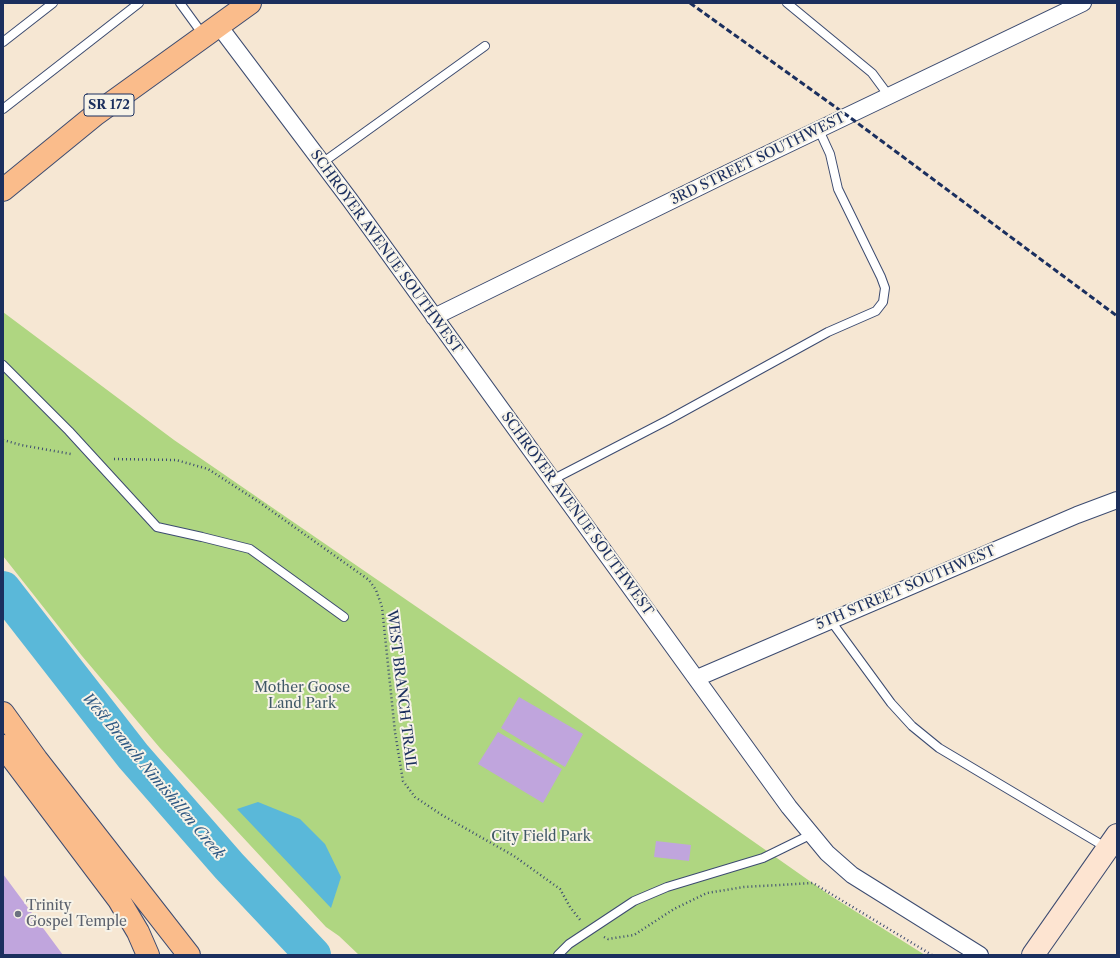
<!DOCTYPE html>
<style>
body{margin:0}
#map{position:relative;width:1120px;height:958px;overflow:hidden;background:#f6e7d3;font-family:"Libre Caslon Text",serif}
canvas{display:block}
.frame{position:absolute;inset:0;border:4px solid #1b2f5e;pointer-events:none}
</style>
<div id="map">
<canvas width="1120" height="958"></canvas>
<div class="frame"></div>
</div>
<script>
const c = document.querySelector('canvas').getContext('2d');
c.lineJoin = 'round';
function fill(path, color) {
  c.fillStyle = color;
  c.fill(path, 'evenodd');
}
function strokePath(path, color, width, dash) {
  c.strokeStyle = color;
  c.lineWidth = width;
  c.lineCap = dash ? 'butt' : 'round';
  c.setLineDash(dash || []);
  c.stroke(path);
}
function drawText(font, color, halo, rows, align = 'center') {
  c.font = font + ' "Libre Caslon Text",serif';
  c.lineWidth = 4;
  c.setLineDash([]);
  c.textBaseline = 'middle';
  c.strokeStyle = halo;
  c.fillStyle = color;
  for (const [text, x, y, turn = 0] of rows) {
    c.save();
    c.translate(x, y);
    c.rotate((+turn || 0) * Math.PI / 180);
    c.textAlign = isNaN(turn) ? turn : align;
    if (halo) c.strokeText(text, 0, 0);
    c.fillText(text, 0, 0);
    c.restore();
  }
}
fill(new Path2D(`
 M3 312 174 440 539 691 831 896 925 955H359L339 936 326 927 160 748 82 656 3 556Z`), '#afd681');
fill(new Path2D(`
 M258 802 300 819 325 844 341 877 331 908 237 809Z`), '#5ab8d9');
strokePath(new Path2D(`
 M3 589 133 756 229 866 313 955`), '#5ab8d9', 36);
fill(new Path2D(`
 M519 697 583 734 565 767 501 728Z
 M498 732 562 769 543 803 478 764Z
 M656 841 691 845 689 861 654 857Z
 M3 874 63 955H3Z`), '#c0a5dd');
const lane = new Path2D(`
 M180 3 204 36
 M787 3 872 73 889 96
 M3 42 53 3
 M3 109 139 3
 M322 163 485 46
 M3 365 69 431 157 527 202 537 250 549 344 617
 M552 480 668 420 828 332 876 311 883 302 885 288 881 277 838 189 830 154 819 130
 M831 621 891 703 912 726 939 748 1107 848
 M558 955 569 944 634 901 667 887 763 858 812 834`);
const street = new Path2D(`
 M219 26 350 200 789 807 827 853 852 875 980 955
 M434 317 730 172 1083 3
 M697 678 1077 515 1117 500`);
const secondary = new Path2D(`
 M1033 955 1117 835`);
const primary = new Path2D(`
 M3 190 96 114 250 3`);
const highway = new Path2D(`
 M3 713 37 760 189 955
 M3 746 119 900 138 932 148 955`);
strokePath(lane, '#3c4b70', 10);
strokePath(street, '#3c4b70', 18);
strokePath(secondary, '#3c4b70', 24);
strokePath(primary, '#3c4b70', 24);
strokePath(highway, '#3c4b70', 24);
strokePath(new Path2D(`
 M3 440 21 445 71 454
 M114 459 176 460 208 469 259 502 369 580 376 590 382 607 395 732 403 781 415 797 442 815 514 856 560 889 570 907 581 921
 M604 937 608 939 634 935 674 909 707 893 744 887 813 883 932 955`), '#3c4b70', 2.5, [1, 3]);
strokePath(lane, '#fff', 8);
strokePath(street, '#fff', 16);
strokePath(secondary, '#fde4d1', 22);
strokePath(primary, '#fabc8b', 22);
strokePath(highway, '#fabc8b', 22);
strokePath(new Path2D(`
 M690 3 848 116 1117 316`), '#1b2f5e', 3, [6, 3]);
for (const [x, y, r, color] of [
 [18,914,4,"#6b7280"]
]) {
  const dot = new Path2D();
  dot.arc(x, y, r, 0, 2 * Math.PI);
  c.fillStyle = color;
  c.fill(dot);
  strokePath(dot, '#f7f3e8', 1.5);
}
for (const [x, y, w] of [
 [109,105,50]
]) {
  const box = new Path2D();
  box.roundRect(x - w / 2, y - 11, w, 22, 3);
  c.fillStyle = '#f7f3e8';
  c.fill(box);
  strokePath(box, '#1b2f5e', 1);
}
drawText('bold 13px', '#1b2f5e', null, [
 ["SR 172",109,105]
]);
drawText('14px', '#1b2f5e', '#f7f3e8', [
 ["3RD STREET SOUTHWEST",758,159,-26],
 ["SCHROYER AVENUE SOUTHWEST",386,252,54],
 ["SCHROYER AVENUE SOUTHWEST",577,514,54],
 ["5TH STREET SOUTHWEST",906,588,-23],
 ["WEST BRANCH TRAIL",401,690,83]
]);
drawText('14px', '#405967', '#f7f3e8', [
 ["Mother Goose",302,688],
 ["Land Park",302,704],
 ["City Field Park",541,837]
]);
drawText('14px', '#5b616d', '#f7f3e8', [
 ["Trinity",26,906],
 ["Gospel Temple",26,922]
], 'left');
drawText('italic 15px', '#2e5883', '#f7f3e8', [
 ["West Branch Nimishillen Creek",153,776,50]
]);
</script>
